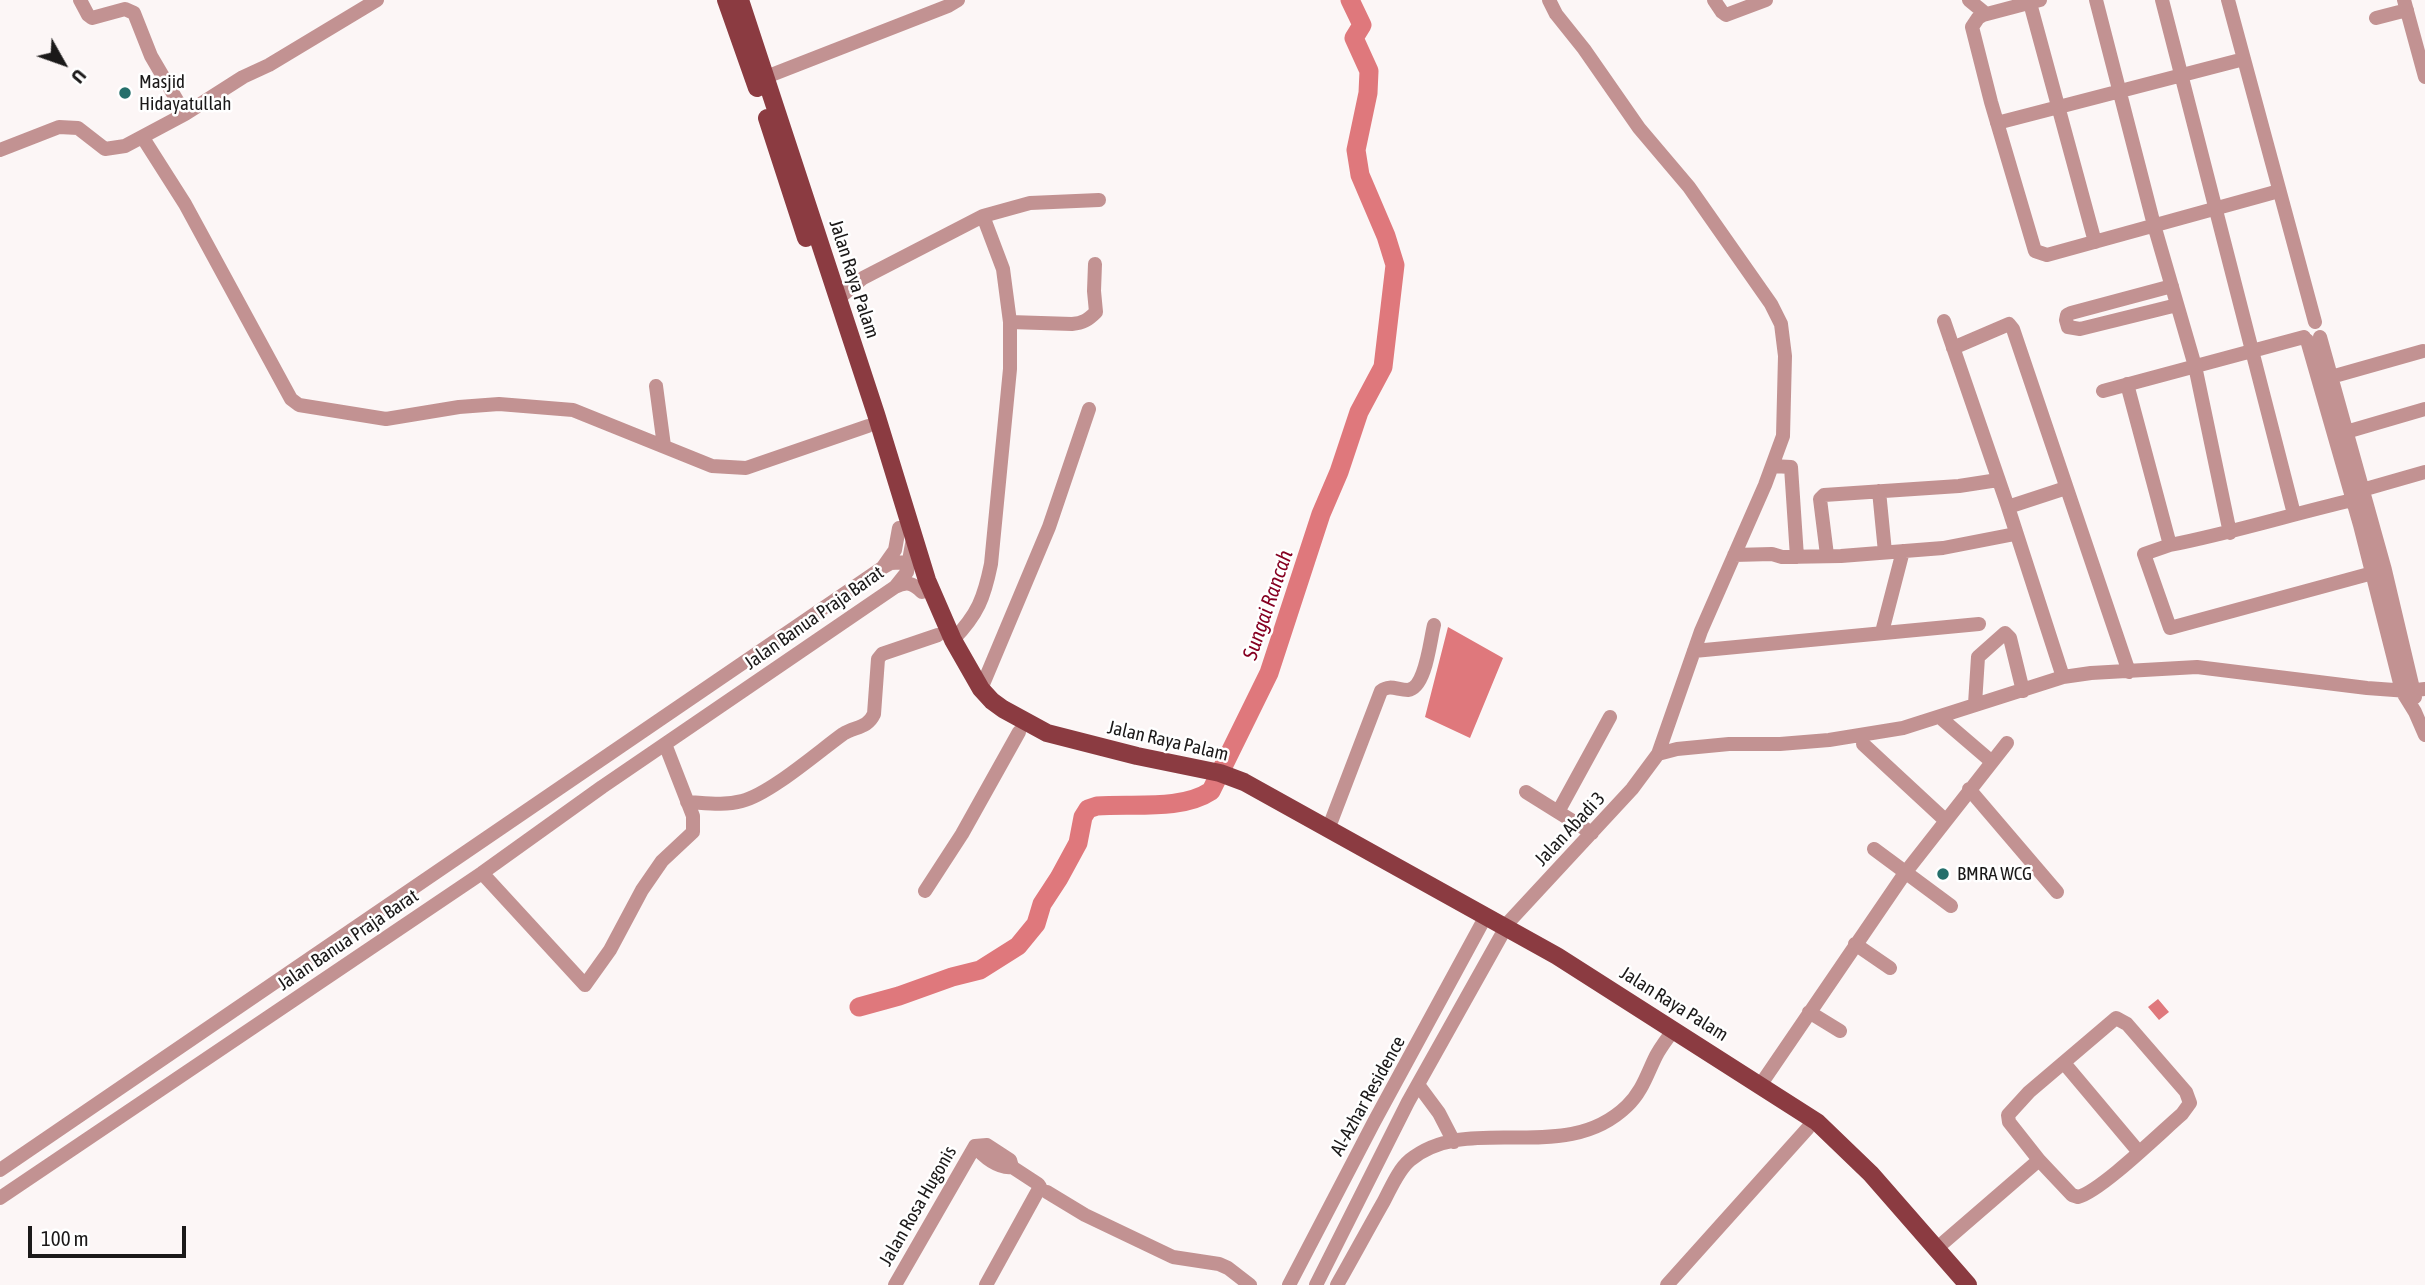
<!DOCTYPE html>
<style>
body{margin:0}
#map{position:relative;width:2425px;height:1285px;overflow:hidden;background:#fcf6f6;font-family:"Asap Condensed",sans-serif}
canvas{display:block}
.north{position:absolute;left:28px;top:28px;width:70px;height:70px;-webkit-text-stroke:5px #fff;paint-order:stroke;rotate:130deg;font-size:19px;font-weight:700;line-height:28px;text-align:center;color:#1b1919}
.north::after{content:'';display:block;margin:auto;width:24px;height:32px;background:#1b1919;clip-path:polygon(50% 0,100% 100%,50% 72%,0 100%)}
.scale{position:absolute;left:28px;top:1226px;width:158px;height:32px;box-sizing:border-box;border:4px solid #1b1919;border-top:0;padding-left:9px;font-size:21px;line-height:24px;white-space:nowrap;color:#1b1919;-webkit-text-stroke:5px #fff;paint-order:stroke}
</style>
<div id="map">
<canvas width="2425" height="1285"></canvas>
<div class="north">U</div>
<div class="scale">100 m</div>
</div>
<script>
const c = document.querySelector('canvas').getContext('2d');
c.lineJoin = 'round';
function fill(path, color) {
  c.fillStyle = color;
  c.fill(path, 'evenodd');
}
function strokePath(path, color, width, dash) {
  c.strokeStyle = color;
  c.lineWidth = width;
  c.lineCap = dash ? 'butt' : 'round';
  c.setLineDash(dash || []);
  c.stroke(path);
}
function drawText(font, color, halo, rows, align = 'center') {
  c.font = font + ' "Asap Condensed",sans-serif';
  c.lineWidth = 5;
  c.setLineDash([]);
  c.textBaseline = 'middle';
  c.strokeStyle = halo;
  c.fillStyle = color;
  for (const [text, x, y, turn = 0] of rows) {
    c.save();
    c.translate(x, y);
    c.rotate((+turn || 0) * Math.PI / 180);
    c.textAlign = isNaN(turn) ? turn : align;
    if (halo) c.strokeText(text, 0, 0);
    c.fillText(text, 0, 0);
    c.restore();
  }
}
fill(new Path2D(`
 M1448 627 1503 658 1470 738 1425 717Z
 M2158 999 2169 1012 2159 1020 2148 1007Z`), '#df787c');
strokePath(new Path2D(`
 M859 1007 899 996 952 977 980 970 1018 946 1036 924 1042 904 1059 878 1078 843 1083 817 1088 809 1097 806C1132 803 1181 811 1211 791L1269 673 1321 514 1339 472 1359 412 1383 367 1395 265 1386 236 1360 175 1356 150 1368 93 1369 71 1354 38 1362 25 1350 0`), '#df787c', 19);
strokePath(new Path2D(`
 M80 0 88 15 92 18 125 9 134 13 151 56 185 114 243 77 269 65 377 0
 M1714 0 1722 12 1726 15 1766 0
 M1969 0 1986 14
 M2040 0 1983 15 1978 18 1972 27 1991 102 2035 251 2047 255 2279 191
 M2096 0 2154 225 2195 366 2230 533
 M2162 0 2294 514
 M2228 0 2315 322
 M2404 0 2425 77
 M2030 3 2095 242
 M2376 18 2407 10
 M766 77 948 6 958 0
 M1997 123 2244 59
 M143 138 185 204 291 399 299 405 386 419 459 407 499 404 573 410 712 466 746 468 868 426
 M0 150 59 127 78 128 105 149 125 146 185 114
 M983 216 1030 203 1099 200
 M2172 286 2071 313 2067 315 2066 320 2068 327 2080 329 2177 305
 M838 299 863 278 983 216 1003 269 1010 322V369L991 564C984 598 978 614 953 640
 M1944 321 2008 507 2066 488
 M1010 322 1072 324C1083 323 1088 320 1096 312L1094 291 1095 264
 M2320 337 2385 570 2415 697
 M2307 340 2360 525 2402 691 2415 712 2425 735
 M1953 348 2009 324 2013 329 2129 672
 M2331 377 2423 351
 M2127 384 2170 545C2232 533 2292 514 2353 500
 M656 386 664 446
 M2103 391 2304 337
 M2346 432 2425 409
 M1772 466 1791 467 1797 557
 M2362 490 2425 472
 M1879 491 1885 552
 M2008 507 2063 677
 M2170 545 2144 554 2170 628 2380 571
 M1734 555 1772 554 1782 557 1841 556 1943 548 2015 534
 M1827 555 1820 499 1824 495 1959 486 1998 480
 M883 567 895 550 899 528
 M895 587C907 581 913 583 922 592
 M1882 632 1903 551
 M1694 651 1979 624
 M981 689 1049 527 1089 409
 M1975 704 1978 657 2005 633 2010 638 2023 691
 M1943 720 1992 762
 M1863 744 1945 820
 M1658 754 1677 749 1729 744H1780L1829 740 1903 728 2063 677 2091 673 2197 667 2367 688 2408 691 2425 689
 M1969 789 2057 892
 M1526 792 1558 812
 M687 802C706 803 724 806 742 801 770 794 818 752 843 734 855 726 867 729 874 714L878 659 882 654 938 635
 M1329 827 1381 691C1390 684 1397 690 1408 690 1426 688 1430 640 1434 625
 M1592 833 1558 812 1610 717
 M1874 849 1951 906
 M482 873 585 985 610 950 642 890 662 861 693 832V816L665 744
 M925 891 962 834 1019 732
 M1505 926 1632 789 1658 754 1701 631 1765 485 1783 436 1785 356 1781 324 1771 304 1689 187 1639 128 1584 49 1556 14 1549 0
 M1855 944 1890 968
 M1809 1012 1840 1031
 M2116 1018 2127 1024 2186 1092 2190 1103 2182 1114C2161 1132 2101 1191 2078 1197L2072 1195 2039 1160 2009 1122 2008 1115 2029 1092Z
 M2064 1063 2138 1151
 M1761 1084 1905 873 2007 743
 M1419 1086 1439 1113 1454 1142
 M975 1146C983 1157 999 1169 1012 1167
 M0 1170 882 568 891 563 909 562
 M1047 1192 1085 1215 1173 1257 1219 1264 1228 1268 1250 1285
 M0 1198 482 873 602 787 895 587 907 572 913 538
 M1936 1249 2039 1160
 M895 1285 975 1146 987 1145 1010 1160 1012 1167 1038 1184 1040 1187 986 1285
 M1289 1285 1374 1122 1481 925
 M1316 1285 1408 1102 1501 936
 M1337 1285C1353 1257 1368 1229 1384 1201 1391 1188 1398 1170 1410 1160 1471 1111 1564 1167 1627 1106 1642 1092 1647 1074 1656 1056 1661 1046 1668 1038 1674 1029
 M1667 1285 1808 1128`), '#c29292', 14);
strokePath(new Path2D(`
 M726 0 757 88
 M740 0 876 414 927 580 953 640 981 689 992 701 1003 709 1047 733 1137 756 1220 773 1244 782 1557 956 1817 1122 1871 1174 1968 1285
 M767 118 806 238`), '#8b3b41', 18);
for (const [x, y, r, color] of [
 [125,93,7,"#256f6b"],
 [1943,874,7,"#256f6b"]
]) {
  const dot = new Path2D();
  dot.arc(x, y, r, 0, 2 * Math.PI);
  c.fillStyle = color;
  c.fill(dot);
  strokePath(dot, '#fff', 2.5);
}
drawText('19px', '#1b1919', '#fff', [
 ["Masjid",139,82],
 ["Hidayatullah",139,104],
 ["BMRA WCG",1957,874]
], 'left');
drawText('19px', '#1b1919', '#fff', [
 ["Jalan Raya Palam",854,279,72],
 ["Jalan Banua Praja Barat",814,618,-35],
 ["Jalan Raya Palam",1168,741,13],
 ["Jalan Abadi 3",1570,829,-47],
 ["Jalan Banua Praja Barat",348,940,-34],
 ["Jalan Raya Palam",1674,1004,32],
 ["Al-Azhar Residence",1368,1096,-61],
 ["Jalan Rosa Hugonis",918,1206,-60]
]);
drawText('italic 21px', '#860022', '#fff', [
 ["Sungai Rancah",1268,605,-71]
]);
</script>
